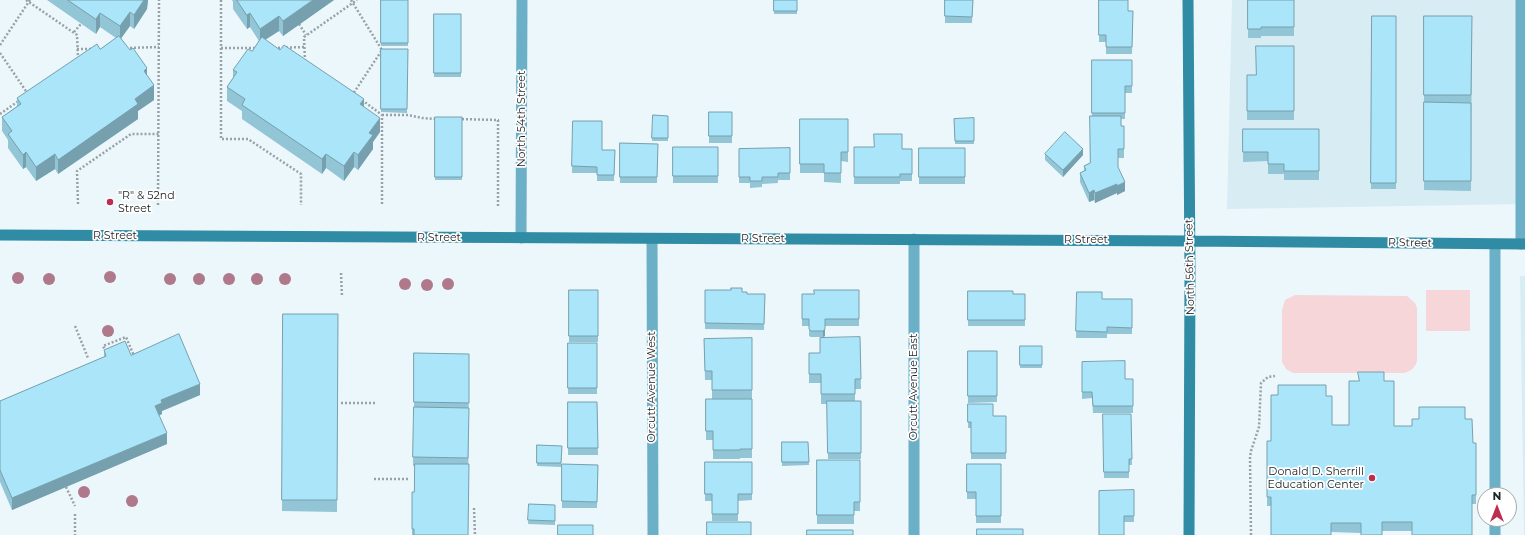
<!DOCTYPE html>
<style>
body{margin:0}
#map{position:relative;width:1525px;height:535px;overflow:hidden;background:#ecf7fc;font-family:Montserrat,sans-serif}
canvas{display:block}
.north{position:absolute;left:1477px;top:487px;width:40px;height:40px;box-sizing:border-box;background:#fff;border:1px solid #a6a8a9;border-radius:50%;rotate:0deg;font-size:11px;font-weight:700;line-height:16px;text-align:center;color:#212527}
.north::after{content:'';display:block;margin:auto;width:14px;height:18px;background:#bd2d50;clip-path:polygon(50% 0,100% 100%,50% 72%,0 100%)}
</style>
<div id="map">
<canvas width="1525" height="535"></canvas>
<div class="north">N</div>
</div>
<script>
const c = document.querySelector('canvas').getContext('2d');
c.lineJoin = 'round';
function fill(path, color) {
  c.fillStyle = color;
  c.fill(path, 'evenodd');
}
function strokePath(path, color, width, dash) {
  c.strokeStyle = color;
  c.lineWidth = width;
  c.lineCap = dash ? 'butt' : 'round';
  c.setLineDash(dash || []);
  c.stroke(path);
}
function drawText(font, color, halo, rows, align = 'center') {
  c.font = font + ' Montserrat,sans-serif';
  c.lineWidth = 3.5;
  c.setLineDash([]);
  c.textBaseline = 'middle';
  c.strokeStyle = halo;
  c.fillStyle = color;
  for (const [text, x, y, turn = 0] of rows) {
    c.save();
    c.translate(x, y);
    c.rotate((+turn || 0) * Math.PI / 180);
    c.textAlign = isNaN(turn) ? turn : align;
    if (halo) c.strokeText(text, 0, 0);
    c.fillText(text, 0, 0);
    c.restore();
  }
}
fill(new Path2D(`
 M1232 0H1525V204L1227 209Z
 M1520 276H1525V535H1524Z`), '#d8ecf4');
fill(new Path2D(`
 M1426 290H1470V331H1426Z
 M1295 295 1407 296 1415 303 1417 308V361C1415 368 1411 371 1404 373H1293L1286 369 1282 362V310L1285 300Z`), '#f6d6d9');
strokePath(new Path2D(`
 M26 0 77 35 78 59
 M221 0V139H248L301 174V205
 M351 0 382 50 353 94
 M299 24 306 35
 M74 32 81 24
 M0 45 30 0
 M126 48 159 47
 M221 48H257
 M274 48 304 47
 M77 49H93
 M0 53 28 94
 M305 61 304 37 357 0
 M362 100 382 115V205
 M0 114 20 100
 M382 115H408L422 118 437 119
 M458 119 498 120V206
 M78 204 77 171 131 134H159
 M158 205 159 0
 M341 273 342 297
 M75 326 88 358
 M106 352 103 346 126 337 134 356
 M341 403H375
 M374 479H408
 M66 487 75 506
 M474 508 475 535
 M75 514V535
 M1251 535 1250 457 1251 451 1259 427 1261 383 1268 377 1275 376`), '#99a1a5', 2.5, [2, 2]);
strokePath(new Path2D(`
 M1495 244V495
 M1495 519V535`), '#6cb0c7', 11);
strokePath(new Path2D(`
 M521 238 522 0
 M652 239 653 535
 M914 239V535
 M1521 244V0`), '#6cb0c7', 11);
strokePath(new Path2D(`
 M1188 0 1190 272 1189 535
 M0 235 1190 241 1525 244`), '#308ba5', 11);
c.fillStyle = '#af788b';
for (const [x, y] of [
 [110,277],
 [18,278],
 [49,279],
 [170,279],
 [199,279],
 [229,279],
 [257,279],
 [285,279],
 [405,284],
 [448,284],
 [427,285],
 [108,331],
 [84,492],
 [132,501]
]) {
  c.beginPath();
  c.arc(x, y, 6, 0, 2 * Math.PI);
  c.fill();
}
fill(new Path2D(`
 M47 0H148L147 9 134 29 130 26 121 38 147 75 154 100 138 111V119L58 174 55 169 36 181 26 167 23 169 8 148V140L2 131V117L17 106V98L100 49 116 38 100 27 96 34Z
 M232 0H334L283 36 279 31 265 40 364 107 380 132 373 142V149L358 170 354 167 344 181 326 168 322 174 242 119V111L227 101V87L233 78V70L252 51 259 41 250 27 247 29 233 9V2Z
 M381 0H408V46H381Z
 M774 0H797V14H774Z
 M945 0H973L972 23H945Z
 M1099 0 1128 11H1133L1132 54H1106V42H1099Z
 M1248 0H1294V36H1261V38H1248Z
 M434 14H461V77H434Z
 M1372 16H1396V189H1371Z
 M1424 16H1472L1471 191 1424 190Z
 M1294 46V120H1247V75H1256Z
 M381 49H408L407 113 381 112Z
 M1092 60H1132V93H1125V119H1121V126H1124V158H1118V167L1125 191 1117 195V193L1095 203 1094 200 1089 202 1080 182V173L1084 171V166L1090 163 1092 116Z
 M709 112H732V143H709Z
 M653 115 668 116V141H652Z
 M435 117H462V180H435Z
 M974 118V144H955L954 119Z
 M800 119H848V162L841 161V183L824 182V173H800Z
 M573 121 602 150H615L614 181H597V173H572Z
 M1243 129H1319V180H1284V174H1268V161L1243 162Z
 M620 143 658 144 657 183H620Z
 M673 147H718V183H673Z
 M854 147 912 149V181H900V184H854Z
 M790 148V180H778V183L762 184V187L750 188V183H739V149Z
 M919 148H965V184H919Z
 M1045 154 1083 155 1063 177 1045 160Z
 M569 290H598V342H569Z
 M705 290 742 292 747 294H765L764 330 705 329Z
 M859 290V326H825V336L823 337H811L809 336V326H802V294H814Z
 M968 291 1013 294H1025V326H968Z
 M1077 292 1102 299H1132V334H1107V338H1076Z
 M283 314H338L337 512 282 511Z
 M860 337 861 389H855V401H861V459H828L827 404H821V383H809V353H820Z
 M752 338V458H740V459H713V440H706V399H712V380H705L704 339Z
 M568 343H597V394H568Z
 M1020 346H1042V368H1020Z
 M104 350 131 355 200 395 162 411V414L159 416 167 444 12 510 0 482V401L104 357Z
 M968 351H997V402L968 403Z
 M469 354 468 535H412V492H414L415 466H413L414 402Z
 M1082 362 1125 379H1133V413H1093L1092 398 1082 399Z
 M1384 381 1394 426H1412L1465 419 1473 443H1476V504H1472L1412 531H1382L1361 533 1331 532 1271 506H1267V441H1271L1326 396 1332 425H1349Z
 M568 402H597L598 455H568Z
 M968 404 993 416H1006V459H971V428H968Z
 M1103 414H1131L1132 465H1129V478H1104Z
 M782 442H808L809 465 782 466Z
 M537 445 562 446 561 467 537 466Z
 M817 460H860V511H854V524H817Z
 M705 462H752V500L738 501V521H712V501H705Z
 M562 464 598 465 597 508H562Z
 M967 464H1001V523H976V499H967Z
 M1134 490V522H1124V535H1099Z
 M529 504 555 505V525L528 524Z`), '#92c5d6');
fill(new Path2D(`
 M144 0H148L147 9 134 29V15Z
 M313 0H334L283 36V21Z
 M130 12V26L120 40V26Z
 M100 13V27L96 34V19Z
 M250 13V27L247 29V15Z
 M279 16V31L260 43V29Z
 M147 68V83L144 71Z
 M154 85V100L138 111V119L58 174V160L135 99Z
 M364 99V113L360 104Z
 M380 118V132L373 142V149L358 170V155L369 133Z
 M1083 149V155L1063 177V170Z
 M26 152V167L23 169V155Z
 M354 152V167L344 181V166Z
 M55 154V169L36 181V167Z
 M326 154V168L322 174V159Z
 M1125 182V191L1117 195V186Z
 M1117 184V193L1095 203V193Z
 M1094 190V200L1089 202V193Z
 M825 329V336L823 337V331Z
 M200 384V395L162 411V414L155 417V406L161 400Z
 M167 433V444L12 510V498Z`), '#77a0ae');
const building = new Path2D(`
 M68 0H144L134 15 130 12 120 26 100 13 96 19Z
 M237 0H313L283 21 279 16 260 29 250 13 247 15Z
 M381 0H408V43H381Z
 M774 0H797V11H774Z
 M945 0H973L972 17 945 16Z
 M1099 0H1128V11H1133L1132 47H1106V35H1099Z
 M1248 0H1294V27H1261V29H1248Z
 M434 14H461V73H434Z
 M1372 16H1396V183H1371Z
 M1424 16H1472L1471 95H1424Z
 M119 36 130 50 133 48 147 68 144 71 154 85 135 99 138 104 58 160 55 154 36 167 26 152 23 155 8 134 12 131 2 117 21 104 17 98 97 44 100 49Z
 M262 37 280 50 284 45 364 99 360 104 380 118 369 133 373 135 358 155 354 152 344 166 326 154 322 159 242 105 245 99 227 87 237 72 233 70 248 49 252 51Z
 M1256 46H1294V111H1247V75H1256Z
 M381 49H408L407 109H381Z
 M1092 60H1132V86H1125V113H1092Z
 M1424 102 1471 103V181H1424Z
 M709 112H732V136H709Z
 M653 115 668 116V138H652Z
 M1090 116H1121V126H1124V149H1118V167L1125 182 1117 186V184L1095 193 1094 190 1089 193 1080 173 1086 170 1084 166 1090 163Z
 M435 117H462V177H435Z
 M974 118V141H955L954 119Z
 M800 119H848V152H841V173H824V164H800Z
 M573 121H602V150H615L614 175H597V167L572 166Z
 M1243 129H1319V171H1284V164H1268V152H1243Z
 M1065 132 1083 149 1063 170 1045 154Z
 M874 134H902V149H912V174H900V177H854V147H874Z
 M620 143 658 144 657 177H620Z
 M673 147H718V176H673Z
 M790 148V173H778V177H762V181H750V177H739V149Z
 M919 148H965V177H919Z
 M731 288H742V292H747V294H765L764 324 705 323V290H731Z
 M569 290H598V336H569Z
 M814 290H859V319H825V329L823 331H811L809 329V319H802V294H814Z
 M968 291H1013V294H1025V320H968Z
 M1077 292H1102V299H1132V328L1107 327V332L1076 331Z
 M283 314H338L337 500H282Z
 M179 334 200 384 161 400 162 403 155 406 167 433 12 498 0 470V401L106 356 104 350 125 341 131 355Z
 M860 337 861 379H855V394H821V374H809V353H820V338Z
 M752 338V390H712V371H705L704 339Z
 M568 343H597V388H568Z
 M1020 346H1042V365H1020Z
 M968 351H997V396H968Z
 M414 353 469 354V403L414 402Z
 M1125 361V379H1133V406H1093L1092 392H1082V362Z
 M1358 372H1384V381H1394V426H1412V419H1419V407H1465V419H1472L1473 443H1476V495H1472V535H1412V522H1382V535H1361V523H1331V535H1271V497H1267V441H1271V395H1278V385H1326V396H1332V425H1349V381H1359Z
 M706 399H752V449H740V450H713V431H706Z
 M827 401H861V453H828Z
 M568 402H597L598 448H568Z
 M968 404H993V416H1006V453H971V422H968Z
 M414 407 469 408 468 458 413 457Z
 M1103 414H1131L1132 459H1129V472H1104Z
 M782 442H808L809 462H782Z
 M537 445 562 446 561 463H537Z
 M817 460H860V502H854V515H817Z
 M705 462H752V494H738V514H712V494H705Z
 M415 464H469L468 535H414V529H412V492H414Z
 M562 464 598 465 597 502 562 501Z
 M967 464H1001V516H976V492H967Z
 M1134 490V516H1124V535H1099V491Z
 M529 504 555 505V521L528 520Z
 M707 522H751V535H707Z
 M558 525H593V535H558Z
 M977 529H1023V535H977Z
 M807 530H853V535H807Z`);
fill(building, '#aae5f9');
strokePath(building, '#77a0ae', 1);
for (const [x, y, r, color] of [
 [110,202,4,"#bd2d50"],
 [1372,478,4,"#bd2d50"]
]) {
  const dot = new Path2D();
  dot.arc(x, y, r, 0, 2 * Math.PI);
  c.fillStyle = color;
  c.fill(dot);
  strokePath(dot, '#fff', 1.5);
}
drawText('11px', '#212527', '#fff', [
 ["North 54th Street",522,119,-90],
 ["R Street",115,236],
 ["R Street",439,238],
 ["R Street",763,239],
 ["R Street",1086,240],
 ["R Street",1410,243,1],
 ["North 56th Street",1190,267,-91],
 ["Orcutt Avenue West",652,387,-90],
 ["Orcutt Avenue East",914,387,-90]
]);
drawText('11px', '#212527', '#fff', [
 ["\"R\" & 52nd",118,196],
 ["Street",118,209],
 ["Donald D. Sherrill",1364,472,"right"],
 ["Education Center",1364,485,"right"]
], 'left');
</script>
